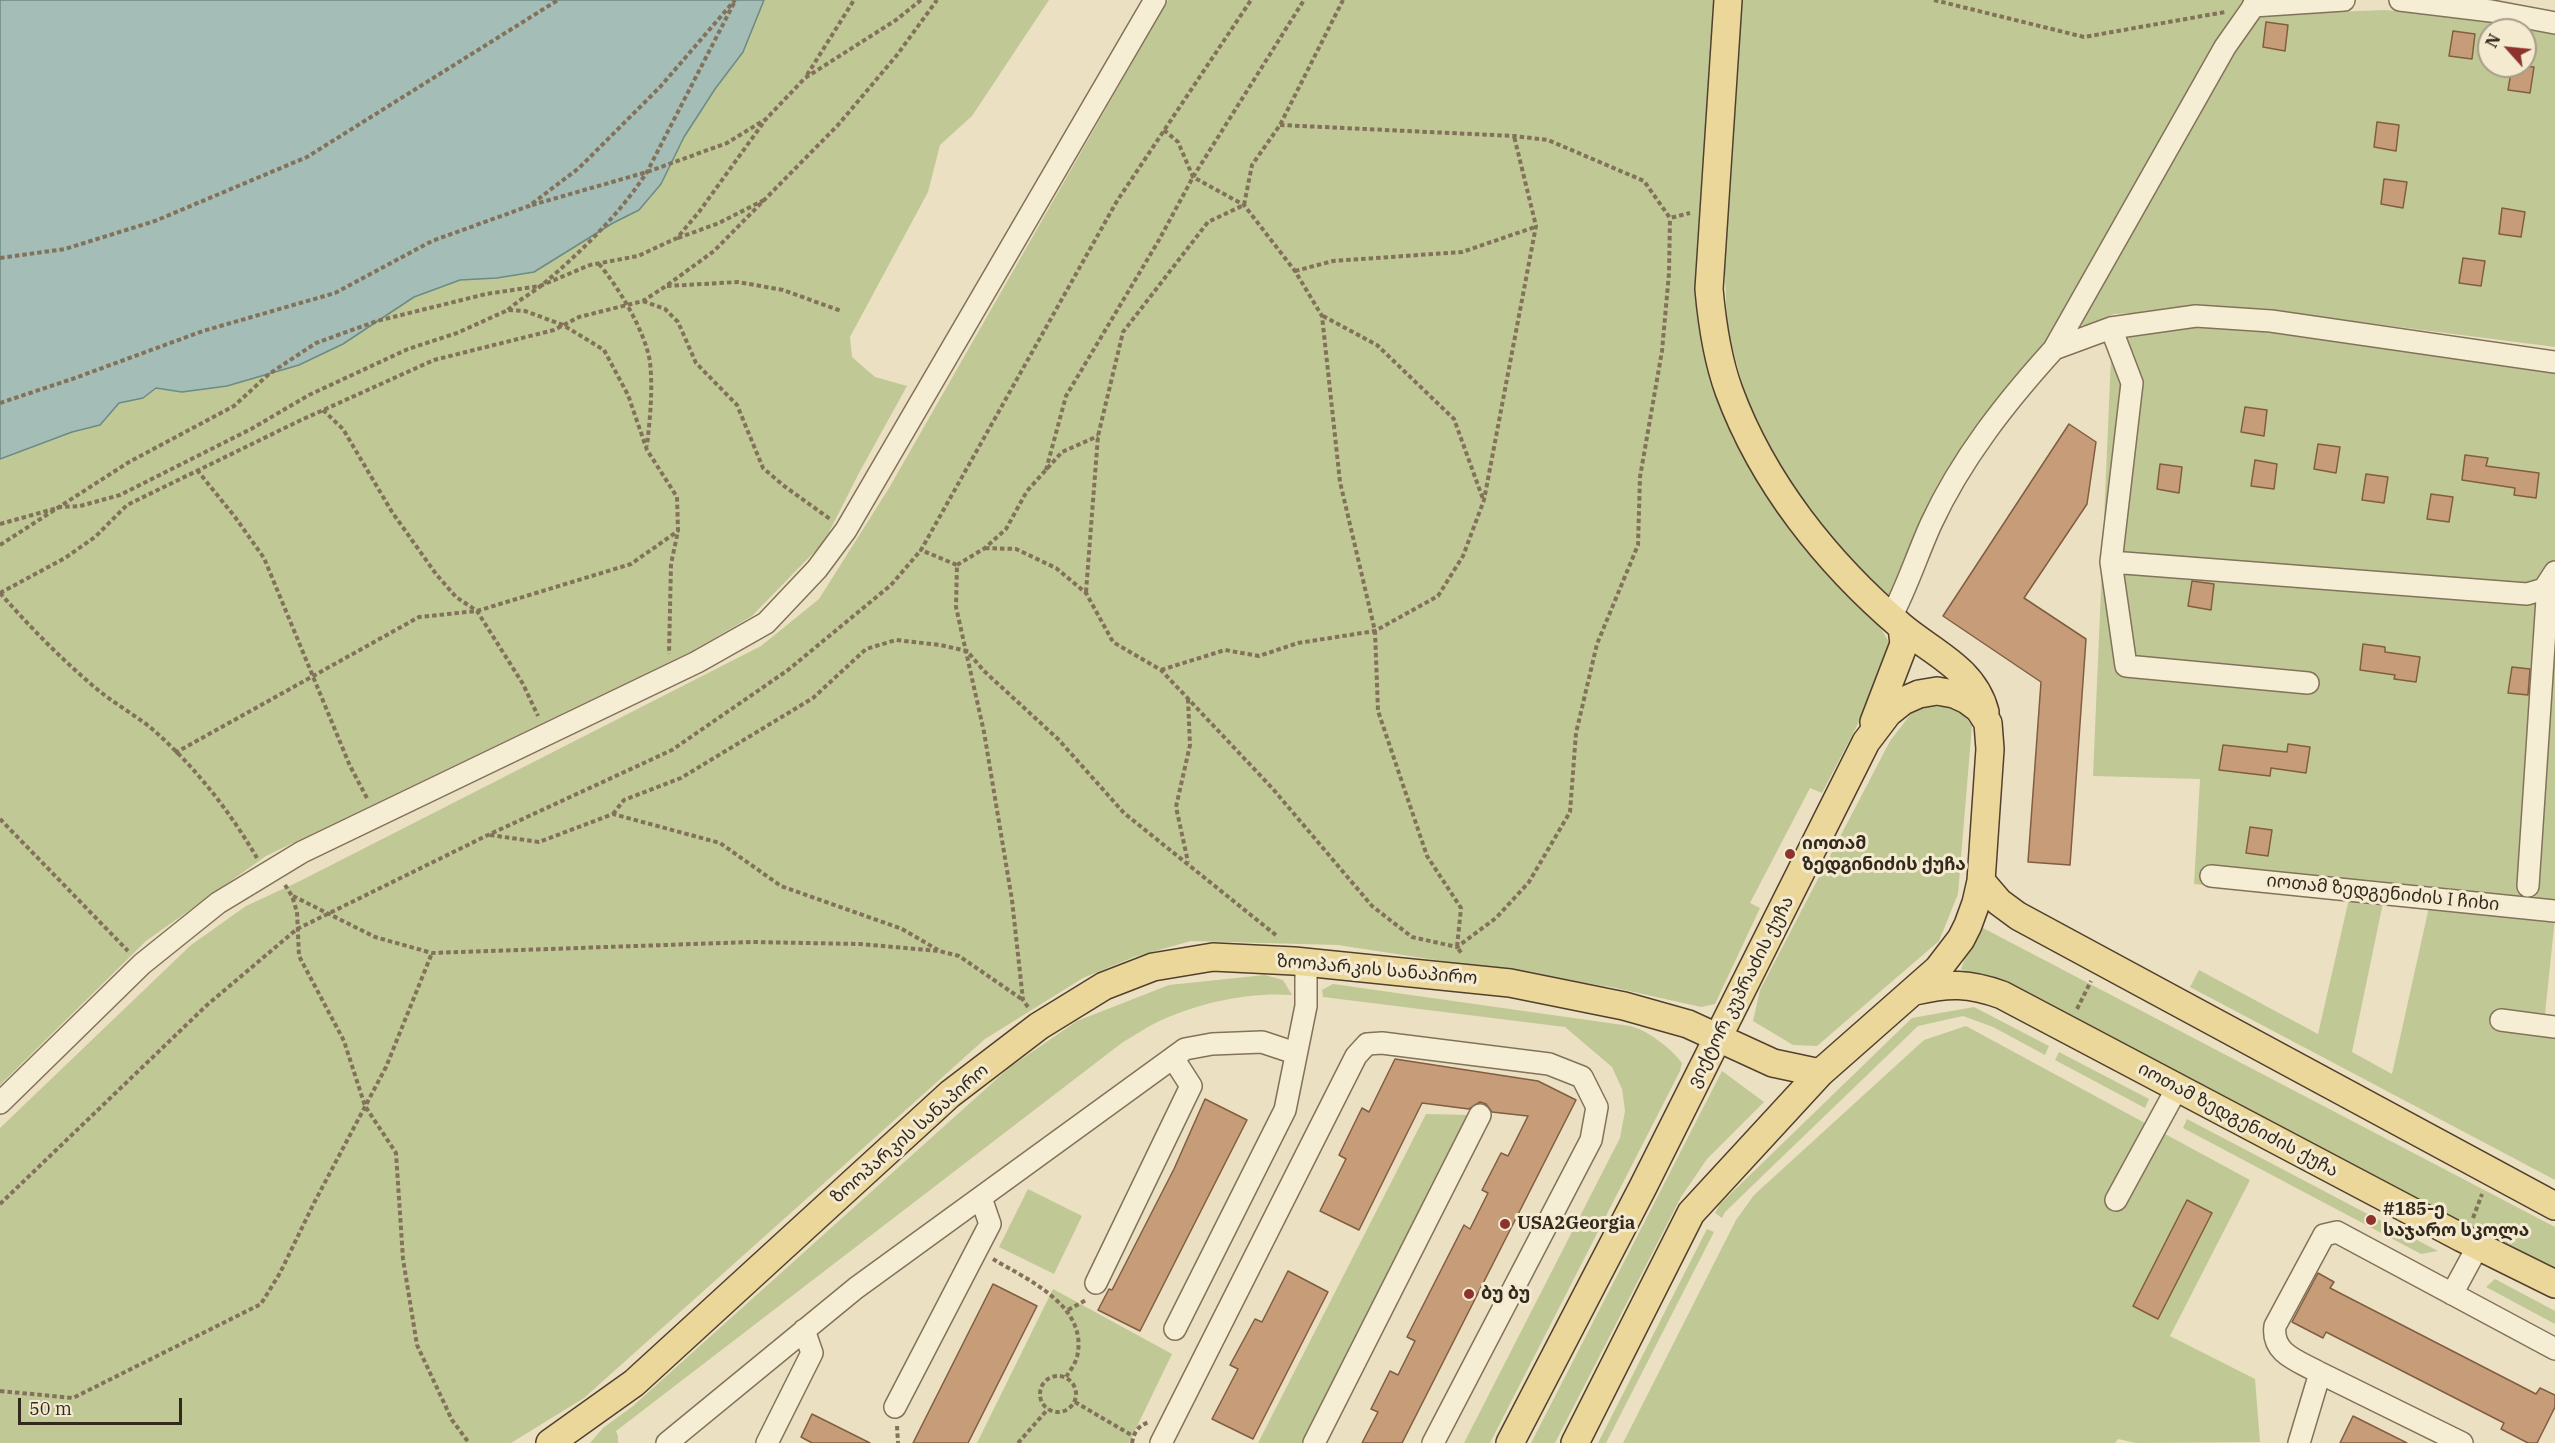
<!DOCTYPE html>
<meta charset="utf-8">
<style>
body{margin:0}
#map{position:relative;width:2555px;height:1443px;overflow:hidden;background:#ebe0c1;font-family:"IBM Plex Serif",serif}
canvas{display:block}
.north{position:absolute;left:2477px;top:18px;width:60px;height:60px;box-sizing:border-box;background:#f3ead0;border:2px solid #a79d88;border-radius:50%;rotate:297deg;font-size:16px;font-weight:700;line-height:24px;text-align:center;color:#34291d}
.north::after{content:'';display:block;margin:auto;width:21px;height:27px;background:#8e322e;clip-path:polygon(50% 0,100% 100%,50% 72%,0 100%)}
.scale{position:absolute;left:18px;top:1398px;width:164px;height:27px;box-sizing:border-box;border:3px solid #34291d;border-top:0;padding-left:8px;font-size:18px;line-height:21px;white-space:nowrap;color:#34291d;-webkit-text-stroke:4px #f3ead0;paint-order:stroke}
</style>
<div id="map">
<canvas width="2555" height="1443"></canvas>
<div class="north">N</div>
<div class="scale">50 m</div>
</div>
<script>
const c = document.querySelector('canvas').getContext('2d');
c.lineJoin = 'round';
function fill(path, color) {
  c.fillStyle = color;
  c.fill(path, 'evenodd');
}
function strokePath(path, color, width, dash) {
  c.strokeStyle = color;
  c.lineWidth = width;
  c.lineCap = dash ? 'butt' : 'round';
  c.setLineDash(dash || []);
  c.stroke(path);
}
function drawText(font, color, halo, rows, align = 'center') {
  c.font = font + ' "IBM Plex Serif","Noto Sans Georgian",serif';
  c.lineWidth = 6;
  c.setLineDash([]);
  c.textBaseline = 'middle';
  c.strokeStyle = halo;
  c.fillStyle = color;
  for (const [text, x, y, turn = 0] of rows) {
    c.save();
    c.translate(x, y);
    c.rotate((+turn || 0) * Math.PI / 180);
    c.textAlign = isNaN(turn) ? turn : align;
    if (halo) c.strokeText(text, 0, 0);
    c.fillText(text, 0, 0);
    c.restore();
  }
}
fill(new Path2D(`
 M764 0H1049L972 116 940 145 928 192 850 337 852 357 875 377 907 386 859 473 824 542 752 616 692 651 266 856 146 941 0 1085V459L72 432 99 425 119 403 143 398 156 388 182 392 227 386 299 365 343 344 414 297 460 280 497 278 534 272 613 223 639 210 661 184 684 137 715 89 743 52Z
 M1168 0H1718L1707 362 1733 440 1882 630 1890 644 1886 670 1822 793 1810 788 1750 903 1760 908 1715 1004 1701 1007 1611 987 1338 945 1191 941 1134 957 1083 978 985 1039 584 1398 511 1443H0V1128L191 945 246 906 300 881 761 646 819 599 889 488Z
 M1740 0H2245L2044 348 1895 601 1825 536 1772 459 1746 398 1727 327 1723 221Z
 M2384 10 2479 18 2555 32V347L2290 313 2216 309 2114 314 2089 326 2082 325 2080 314 2256 15ZM2489 30H2525V66H2489Z
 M2194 324 2260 329 2555 370V918L2545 1014 2555 1015V1180L2190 987 2199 970 2318 1034 2349 899 2194 884 2200 779 2093 776 2112 334ZM2384 898 2429 907 2392 1074 2352 1052Z
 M1917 706 1957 707 1972 725 1958 894 1939 941 1817 1046 1793 1045 1753 1021 1760 990 1890 741Z
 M1983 928 2555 1227V1275L1961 969 1970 945Z
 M1265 975 1283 980 1292 995C1250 992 1202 1002 1164 1019 1149 1025 1136 1035 1123 1042L616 1431 618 1436V1443H590L603 1428 633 1406 1010 1067 1077 1021 1169 985Z
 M1333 984 1630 1026C1647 1030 1671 1048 1682 1063L1680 1071 1490 1443H1464L1620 1138 1625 1111 1622 1089 1612 1067 1565 1027 1323 997 1322 990Z
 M1974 1007 2049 1046 2045 1055 1993 1027 1963 1016 1918 1026 1725 1212 1722 1218 1715 1213 1720 1204 1912 1018Z
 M1966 1026 2250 1180 2170 1336 2255 1379 2260 1442 2136 1443 2118 1439 2115 1443H1623L1736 1220 1754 1195 1924 1040Z
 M2059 1052 2149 1099 2145 1108 2055 1060Z
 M1722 1071 1764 1102 1707 1159 1681 1197 1555 1443H1531Z
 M1426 1114 1472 1115 1305 1443H1258Z
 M2187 1119 2438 1251 2421 1254 2183 1128Z
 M1028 1189 1082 1216 1054 1274 999 1247Z
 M1707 1229 1714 1232 1606 1443H1598Z
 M2495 1279 2555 1311V1324L2486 1287Z
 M1053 1289 1172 1354 1129 1443H977Z`), '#c0c896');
const water = new Path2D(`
 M0 0H764L743 52 715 89 684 137 661 184 639 210 613 223 534 272 497 278 460 280 414 297 343 344 299 365 227 386 182 392 156 388 143 398 119 403 100 425 72 432 0 459Z`);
fill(water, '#a4bdb7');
strokePath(water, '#6b8b84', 1.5);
const building = new Path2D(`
 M2266 22 2288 25 2285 51 2263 47Z
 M2453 31 2475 34 2472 59 2449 56Z
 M2512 66 2534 67 2530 93 2508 90Z
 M2377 122 2399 125 2396 151 2374 147Z
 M2384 179 2407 182 2403 208 2381 204Z
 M2502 208 2525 212 2521 237 2499 234Z
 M2463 258 2485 261 2481 286 2459 283Z
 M2245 407 2267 410 2264 436 2241 432Z
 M2069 424 2096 442 2087 504 2024 598 2086 639 2070 865 2028 862 2041 682 1943 616Z
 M2318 444 2340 447 2336 473 2314 469Z
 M2465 455 2488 458 2486 466 2539 473 2536 498 2514 495 2515 488 2462 480Z
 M2255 460 2277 464 2274 489 2251 486Z
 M2160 464 2182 467 2179 493 2157 489Z
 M2366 474 2388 477 2384 503 2362 500Z
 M2431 494 2453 497 2449 522 2427 519Z
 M2192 581 2214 584 2211 610 2188 606Z
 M2363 644 2385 647V652L2420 657 2416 682 2394 679 2395 675 2360 670Z
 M2512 667 2530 669 2528 695 2508 693Z
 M2288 744 2310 747 2306 773 2271 768 2270 776 2219 770 2223 745 2287 752Z
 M2250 827 2272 830 2268 856 2246 853Z
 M1395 1059 1538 1081 1576 1100 1402 1443H1362L1378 1412 1371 1409 1390 1371 1398 1375 1415 1341 1407 1337 1464 1225 1470 1229 1488 1193 1482 1190 1501 1153 1508 1156 1528 1116 1492 1112 1486 1104 1480 1102 1469 1109 1422 1103 1359 1230 1320 1211 1346 1159 1339 1155 1362 1108 1369 1112Z
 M1205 1099 1247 1120 1140 1331 1098 1310 1109 1289 1112 1290 1174 1169Z
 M2187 1200 2212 1213 2158 1319 2133 1306Z
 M1288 1271 1328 1292 1253 1439 1212 1419 1238 1369 1230 1365 1255 1319 1262 1322Z
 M2318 1273 2334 1282 2330 1288 2536 1394 2540 1388 2555 1395V1407L2537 1443H2528L2501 1429 2504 1423 2326 1332 2323 1338 2292 1322Z
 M993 1284 1037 1306 968 1443H913Z
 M812 1414 870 1443H812L801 1437Z
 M2353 1416 2407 1443H2340Z`);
fill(building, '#c79d79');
strokePath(building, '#815d41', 1.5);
const minor = new Path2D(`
 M2400 0 2491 11 2555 23
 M2253 6 2344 0
 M2111 328 2132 383 2111 562 2126 666 2308 683
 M2054 349 2111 328 2196 316 2271 321 2555 362
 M2111 562 2527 594 2544 589 2555 572
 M1891 617C1907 587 1917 555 1931 524 1961 459 2006 402 2054 349L2225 47 2258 0
 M2211 876 2555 911
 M2528 886 2547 599 2544 589
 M2501 1020 2555 1027
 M0 1103 142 964 218 903 302 852 697 662 766 623 817 569 846 530 1155 0
 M2116 1200 2177 1088
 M1096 1283 1191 1086 1173 1058
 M2452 1294 2478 1246
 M1175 1329 1285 1110 1306 1006V962
 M2320 1373 2462 1443
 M895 1407 990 1224 981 1198
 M667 1443 856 1288 1185 1049 1212 1044 1262 1042 1295 1053
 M767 1443 812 1353 804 1330
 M1161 1443 1356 1056 1367 1044 1382 1043 1549 1064 1582 1077 1597 1107 1591 1140 1433 1443
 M1314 1443 1480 1115
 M2299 1443 2320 1373C2299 1361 2271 1354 2275 1326L2324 1235 2337 1232 2555 1349`);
const major = new Path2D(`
 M1728 0 1709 289C1712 323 1717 358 1729 391 1763 483 1827 563 1902 627 1933 653 1974 669 1985 712
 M1874 722 1904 644 1902 627
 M1981 881 1999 902 2018 916 2555 1206
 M1915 991C1949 983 1969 983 2002 995L2462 1238 2555 1284
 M550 1443 634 1383 950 1094 1039 1026 1104 986 1153 967 1213 957 1294 961 1510 983 1624 1006 1688 1024 1773 1063 1820 1073
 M1510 1443 1643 1187 1866 742 1888 713 1903 701 1919 694 1937 691 1954 694 1967 700 1979 709 1988 723 1990 749 1981 881 1976 903 1968 925 1961 939 1938 969 1820 1073 1691 1213 1575 1443`);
strokePath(minor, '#83725a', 24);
strokePath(major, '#51402e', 30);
strokePath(new Path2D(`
 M1934 0 2084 37 2225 12
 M807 75 854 0
 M1280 125 1514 136 1548 140 1644 181 1670 218 1690 213
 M1164 130 1178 142 1193 177 1244 205 1295 271 1322 316 1340 482 1375 631 1378 711 1427 856 1461 908 1457 947 1462 954
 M532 205 647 172 727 143 766 119 805 78 896 20 921 0
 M678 238 719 223 764 200
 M0 258 65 249 155 221 307 157 558 0
 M599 264C619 288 645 331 650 362 653 390 650 418 647 446
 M1295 271 1333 261 1462 252 1535 227
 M667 286 738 282 783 290 841 311
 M643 301 665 309 678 322 696 363 737 405 763 468 784 486 830 519
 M508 310C518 300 531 294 542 285 581 252 619 215 647 172L734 3
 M1323 316 1377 345 1454 419 1483 499
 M0 403 75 378 203 331 335 293 432 241 529 206 579 168 660 87 735 0
 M323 410 343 429 392 512 436 574 456 597 477 611 523 684 538 716
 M197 470 235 517 264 558 350 766 368 800
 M1046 470 1066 396 1159 240 1193 177 1304 0
 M0 524 61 507 80 506 120 495 251 429 309 395 408 349 457 333 508 310 525 311 563 325 604 350 628 395 647 450 677 497 678 531 671 564 669 654
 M0 545 129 462 234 406 269 374 316 343 377 321 486 294 540 286 590 265 638 256 677 238 699 212 766 119
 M985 548 1016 549 1056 568 1086 593 1113 642 1161 670 1273 789 1372 906 1412 937 1457 947 1496 918 1529 882 1570 812 1576 733 1597 644 1638 545 1640 477 1662 351 1669 273 1670 218
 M957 565 985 548 1006 529 1027 491 1062 452 1098 436
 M1086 592 1098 436 1123 332 1208 222 1244 205 1252 165 1280 125 1343 0
 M0 593 65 558 95 537 127 505 299 421 434 360 554 330 579 317 643 301 666 286 714 251 838 125 897 55 937 0
 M0 593C30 627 63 661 98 690 114 703 133 714 150 727 193 764 229 810 257 858
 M1161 670 1225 650 1259 656 1298 643 1375 631 1438 596 1463 556 1484 500 1536 226 1514 136
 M1188 699 1190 745 1176 807 1188 862
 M175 753 419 617 477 611 631 564 678 531
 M613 814 624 800 681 778 813 698 866 649 896 640 940 645 967 651 984 671 1058 739 1124 813 1277 936
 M0 819 128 951
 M490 835 539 842 613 814 720 843 781 886 902 929 938 950
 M285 885 292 896 297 912 299 956 344 1041 365 1106 396 1153 403 1259 417 1345 452 1420 469 1443
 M293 896 375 937 432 953 752 942 860 944 939 951 959 956 1023 1000
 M1028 1007 1023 1000 1012 900 984 732 956 607 957 565 921 550 1117 201 1251 0
 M2077 1009 2091 981
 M0 1204 207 1005 297 929 488 835 672 750 788 670 891 585 921 550
 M2473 1218 2482 1194
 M993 1259C1028 1280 1089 1306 1077 1357 1075 1364 1070 1371 1066 1377
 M1068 1310 1086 1300
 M1040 1394a18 18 0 1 1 36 0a18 18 0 1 1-36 0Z
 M0 1391 73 1398 261 1304 280 1273 314 1203 386 1067 432 953
 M1075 1402 1133 1436
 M897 1426 898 1443
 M1018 1443 1048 1409
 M1132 1443C1134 1432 1138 1426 1149 1422`), '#83725a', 4, [4.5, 3]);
strokePath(minor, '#f6eed4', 21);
strokePath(major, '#ecd79b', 27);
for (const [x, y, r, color] of [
 [1790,854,6,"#8e322e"],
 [2371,1220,6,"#8e322e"],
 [1505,1224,6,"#8e322e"],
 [1469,1294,6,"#8e322e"]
]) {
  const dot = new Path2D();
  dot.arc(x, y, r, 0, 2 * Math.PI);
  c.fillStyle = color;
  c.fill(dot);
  strokePath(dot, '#f3ead0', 2);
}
drawText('bold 18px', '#34291d', '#f3ead0', [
 ["იოთამ",1802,844],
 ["ზედგინიძის ქუჩა",1802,865],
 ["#185-ე",2383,1210],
 ["საჯარო სკოლა",2383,1231],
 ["USA2Georgia",1517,1224],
 ["ბუ ბუ",1481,1294]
], 'left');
drawText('18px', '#34291d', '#f3ead0', [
 ["იოთამ ზედგენიძის I ჩიხი",2383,893,6],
 ["ზოოპარკის სანაპირო",1377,970,5],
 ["ვიქტორ კუპრაძის ქუჩა",1741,992,-63],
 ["იოთამ ზედგენიძის ქუჩა",2238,1120,28],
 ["ზოოპარკის სანაპირო",910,1134,-41]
]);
</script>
